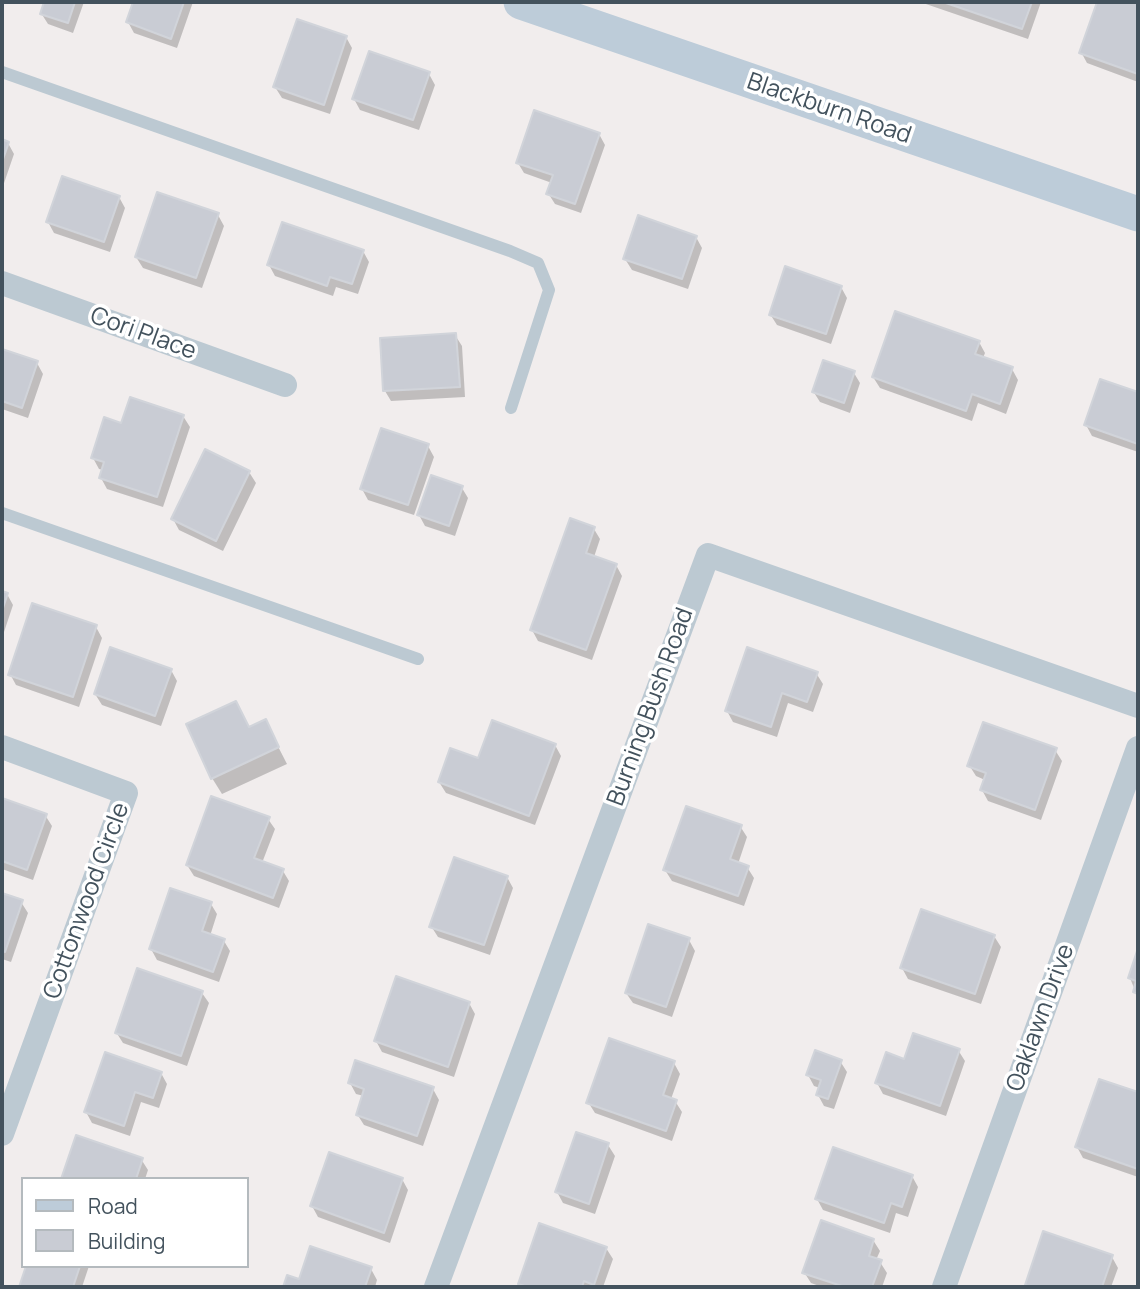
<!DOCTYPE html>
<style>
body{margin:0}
#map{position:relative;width:1140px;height:1289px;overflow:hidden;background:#f1eded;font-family:Manrope,sans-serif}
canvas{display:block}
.frame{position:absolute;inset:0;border:4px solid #43525d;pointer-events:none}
.legend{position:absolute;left:21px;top:1177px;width:228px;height:91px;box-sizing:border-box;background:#fff;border:2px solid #b4babe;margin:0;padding:9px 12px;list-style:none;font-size:21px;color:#43525d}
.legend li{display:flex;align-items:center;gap:14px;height:35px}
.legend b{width:35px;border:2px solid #b4babe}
</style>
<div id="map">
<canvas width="1140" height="1289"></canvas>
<div class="frame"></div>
<ul class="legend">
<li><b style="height:9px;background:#bdccd9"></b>Road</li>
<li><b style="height:19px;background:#c9ccd4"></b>Building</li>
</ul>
</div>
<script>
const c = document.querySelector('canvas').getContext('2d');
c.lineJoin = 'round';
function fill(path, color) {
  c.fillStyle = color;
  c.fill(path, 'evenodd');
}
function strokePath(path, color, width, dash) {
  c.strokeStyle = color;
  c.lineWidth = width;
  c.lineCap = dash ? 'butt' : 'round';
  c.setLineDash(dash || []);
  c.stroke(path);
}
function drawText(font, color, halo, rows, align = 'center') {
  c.font = font + ' Manrope,sans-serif';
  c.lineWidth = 7;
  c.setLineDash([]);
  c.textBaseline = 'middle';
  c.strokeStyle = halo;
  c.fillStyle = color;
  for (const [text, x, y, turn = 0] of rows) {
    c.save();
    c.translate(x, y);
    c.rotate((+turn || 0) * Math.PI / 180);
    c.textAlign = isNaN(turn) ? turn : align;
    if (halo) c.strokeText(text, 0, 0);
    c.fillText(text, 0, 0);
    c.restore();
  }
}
fill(new Path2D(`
 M41 2H84L73 33 48 24 41 13 45 3Z
 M135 2H193L177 48 134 33 128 22Z
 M920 2H1041L1028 39Z
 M1099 2H1138V82L1087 63 1081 52Z
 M346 37 352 48 330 114 282 98 275 87Z
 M429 74 435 85 419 130 360 110 354 99Z
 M599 134 605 145 581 213 555 204 548 193 552 183 524 173 518 163Z
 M2 141 8 143 14 154 2 189Z
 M119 197 125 208 110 252 54 233 48 222Z
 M218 215 224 226 202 288 143 268 136 257Z
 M696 237 702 248 688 289 632 270 625 259Z
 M363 251 369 262 358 294 336 287 333 296 275 276 269 265Z
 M841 287 847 298 831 344 777 325 770 314Z
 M455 335 462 346 465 397 391 401 385 391Z
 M979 342 985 353 983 358 1012 369 1018 380 1006 414 978 403 972 421 880 388 873 377Z
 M2 350 37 363 43 374 28 418 2 409Z
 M854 373 860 383 850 413 820 402 813 391Z
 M1101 381 1138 394V452L1092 436 1086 425Z
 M183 416 190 427 163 507 107 489 101 478 103 470 99 469 93 458 122 425Z
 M428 446 434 457 414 515 368 500 362 489Z
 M249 472 256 483 223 551 179 530 173 519Z
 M462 488 468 498 455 536 425 526 419 515Z
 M594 529 600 539 594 557 616 565 622 576 592 660 538 641 532 630Z
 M2 593 7 594 13 605 2 638Z
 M96 627 102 638 79 707 16 685 10 674Z
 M171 670 177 681 161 726 102 705 95 694Z
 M816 673 823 684 813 712 788 703 777 737 733 722 727 711Z
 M265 721 287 764 222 794 212 778 249 728Z
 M555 745 561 756 535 825 446 793 439 782 479 760Z
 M1055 750 1062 761 1041 820 988 801 982 790 985 780 976 776 969 765Z
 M2 800 45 815 52 826 33 880 2 869Z
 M268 819 275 829 262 863 283 871 289 881 279 908 194 876 187 865Z
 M740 826 747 837 738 864 747 867 754 878 744 906 672 881 665 870Z
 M507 877 513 888 490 955 438 937 431 926Z
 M2 895 21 902 28 913 11 962 2 959Z
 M211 904 217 914 210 936 224 941 230 951 219 982 157 960 151 949Z
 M994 936 1001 947 981 1004 908 979 902 968Z
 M689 940 695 951 672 1017 633 1003 626 993Z
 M1138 954V998L1130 978Z
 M202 993 209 1003 187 1066 123 1043 116 1032Z
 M469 1003 475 1014 454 1077 382 1052 376 1041Z
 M958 1050 965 1061 946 1116 883 1094 877 1083 905 1061Z
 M840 1061 847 1072 834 1109 824 1106 818 1095 820 1088 814 1086 808 1075Z
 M674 1063 680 1074 671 1099 675 1101 682 1112 672 1141 595 1113 588 1102Z
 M161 1073 167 1084 159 1108 141 1102 130 1136 92 1123 86 1112Z
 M1100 1081 1138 1094V1177L1083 1158 1077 1147Z
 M350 1083 433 1089 439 1100 423 1146 364 1125 357 1114 364 1096 356 1094Z
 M608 1145 615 1156 595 1214 563 1203 557 1192Z
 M141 1159 148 1170 145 1179H63Z
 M912 1176 918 1187 908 1217 896 1213 890 1233 823 1210 817 1199Z
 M402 1179 408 1190 390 1243 318 1217 312 1206Z
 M873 1240 880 1251 876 1260 880 1262 887 1273 882 1287H822L811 1283 804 1272Z
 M606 1248 613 1259 603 1287H522L520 1284Z
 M1112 1257 1118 1268 1111 1287H1028L1026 1284Z
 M28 1266H89L82 1287H21Z
 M371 1269 377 1280 375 1287H285L288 1277 300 1281Z`), '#0003');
const building = new Path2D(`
 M44 2H75L68 23 40 14Z
 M133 2H184L171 39 126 22Z
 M943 2H1032L1022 29Z
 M1097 2H1138V74L1079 53Z
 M297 19 347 36 324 105 273 87Z
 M369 51 430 72 413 120 352 99Z
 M534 110 600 133 575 204 546 194 553 175 516 163Z
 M2 139 9 142 2 162Z
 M62 176 120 196 104 242 46 222Z
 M157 192 219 213 196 278 135 257Z
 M638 215 697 236 682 279 623 259Z
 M282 222 364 250 352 284 330 277 327 286 267 265Z
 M785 266 842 286 826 334 769 315Z
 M895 311 980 341 975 354 1013 367 1000 404 972 394 966 411 872 377Z
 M456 333 460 387 383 391 380 338Z
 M2 349 38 361 22 408 2 401Z
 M823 360 855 371 844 403 812 392Z
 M1100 379 1138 392V444L1084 425Z
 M130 397 184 415 157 497 99 478 104 462 91 458 104 417 121 423Z
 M381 428 429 444 408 505 360 489Z
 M205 449 250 471 216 541 171 519Z
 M431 475 463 486 449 526 417 515Z
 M570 518 595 527 586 553 617 564 586 650 530 630Z
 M2 591 8 593 2 611Z
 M32 603 97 625 73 697 8 675Z
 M110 647 172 669 155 716 94 694Z
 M747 647 818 672 807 702 782 693 771 727 725 711Z
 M236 701 249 727 266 719 279 747 211 779 186 724Z
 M492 720 556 744 529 816 438 782 450 748 478 758Z
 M983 722 1057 748 1035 810 980 790 986 773 967 766Z
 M211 796 270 817 254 858 284 869 273 898 186 865Z
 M2 798 47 814 27 870 2 861Z
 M686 806 742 825 730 859 749 866 738 896 663 870Z
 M454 857 508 876 484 945 429 927Z
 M170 888 212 902 202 931 225 939 213 972 149 949Z
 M2 893 23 900 5 952 2 951Z
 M921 909 995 935 975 994 900 968Z
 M648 924 690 938 666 1007 625 993Z
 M1138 948V994L1133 992 1136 981 1128 978Z
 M137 968 203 991 181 1056 115 1033Z
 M396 976 470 1002 448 1067 374 1041Z
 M913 1033 960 1049 940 1106 875 1083 886 1052 904 1059Z
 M609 1038 675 1061 663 1095 677 1100 666 1131 586 1103Z
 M815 1050 842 1060 828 1099 816 1095 821 1080 806 1075Z
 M105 1052 162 1072 153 1098 135 1092 124 1126 84 1112Z
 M355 1060 434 1087 417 1136 356 1115 364 1089 348 1083Z
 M1099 1079 1138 1092V1169L1075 1147Z
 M576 1132 609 1143 589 1204 555 1192Z
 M76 1135 143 1158 136 1179H61Z
 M833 1147 913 1175 902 1207 891 1203 884 1223 815 1199Z
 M329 1152 403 1178 384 1233 310 1206Z
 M821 1220 874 1239 869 1256 882 1260 872 1287H845L802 1273Z
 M539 1223 607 1247 594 1285 584 1281 582 1287H528L518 1284Z
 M1043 1231 1113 1255 1102 1287H1032L1025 1285Z
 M310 1246 372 1267 365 1287H283L287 1275 299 1279Z
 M26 1266H80L73 1287H19Z`);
fill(building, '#c9ccd4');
strokePath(building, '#d1d4da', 2);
strokePath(new Path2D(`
 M2 72 510 251 538 263 549 290 511 408
 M2 513 418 659`), '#bcc9d2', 12);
strokePath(new Path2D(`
 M2 283 285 385
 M2 747 126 793 2 1134
 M436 1287 708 555 1138 706
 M944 1287 1138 748`), '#bcc9d2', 24);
strokePath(new Path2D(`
 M521 2 1138 214`), '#bdccd9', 35);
drawText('24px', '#43525d', '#fff', [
 ["Blackburn Road",829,109,19],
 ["Cori Place",143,334,20],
 ["Burning Bush Road",651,707,-70],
 ["Cottonwood Circle",87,901,-70],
 ["Oaklawn Drive",1041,1018,-70]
]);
</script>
